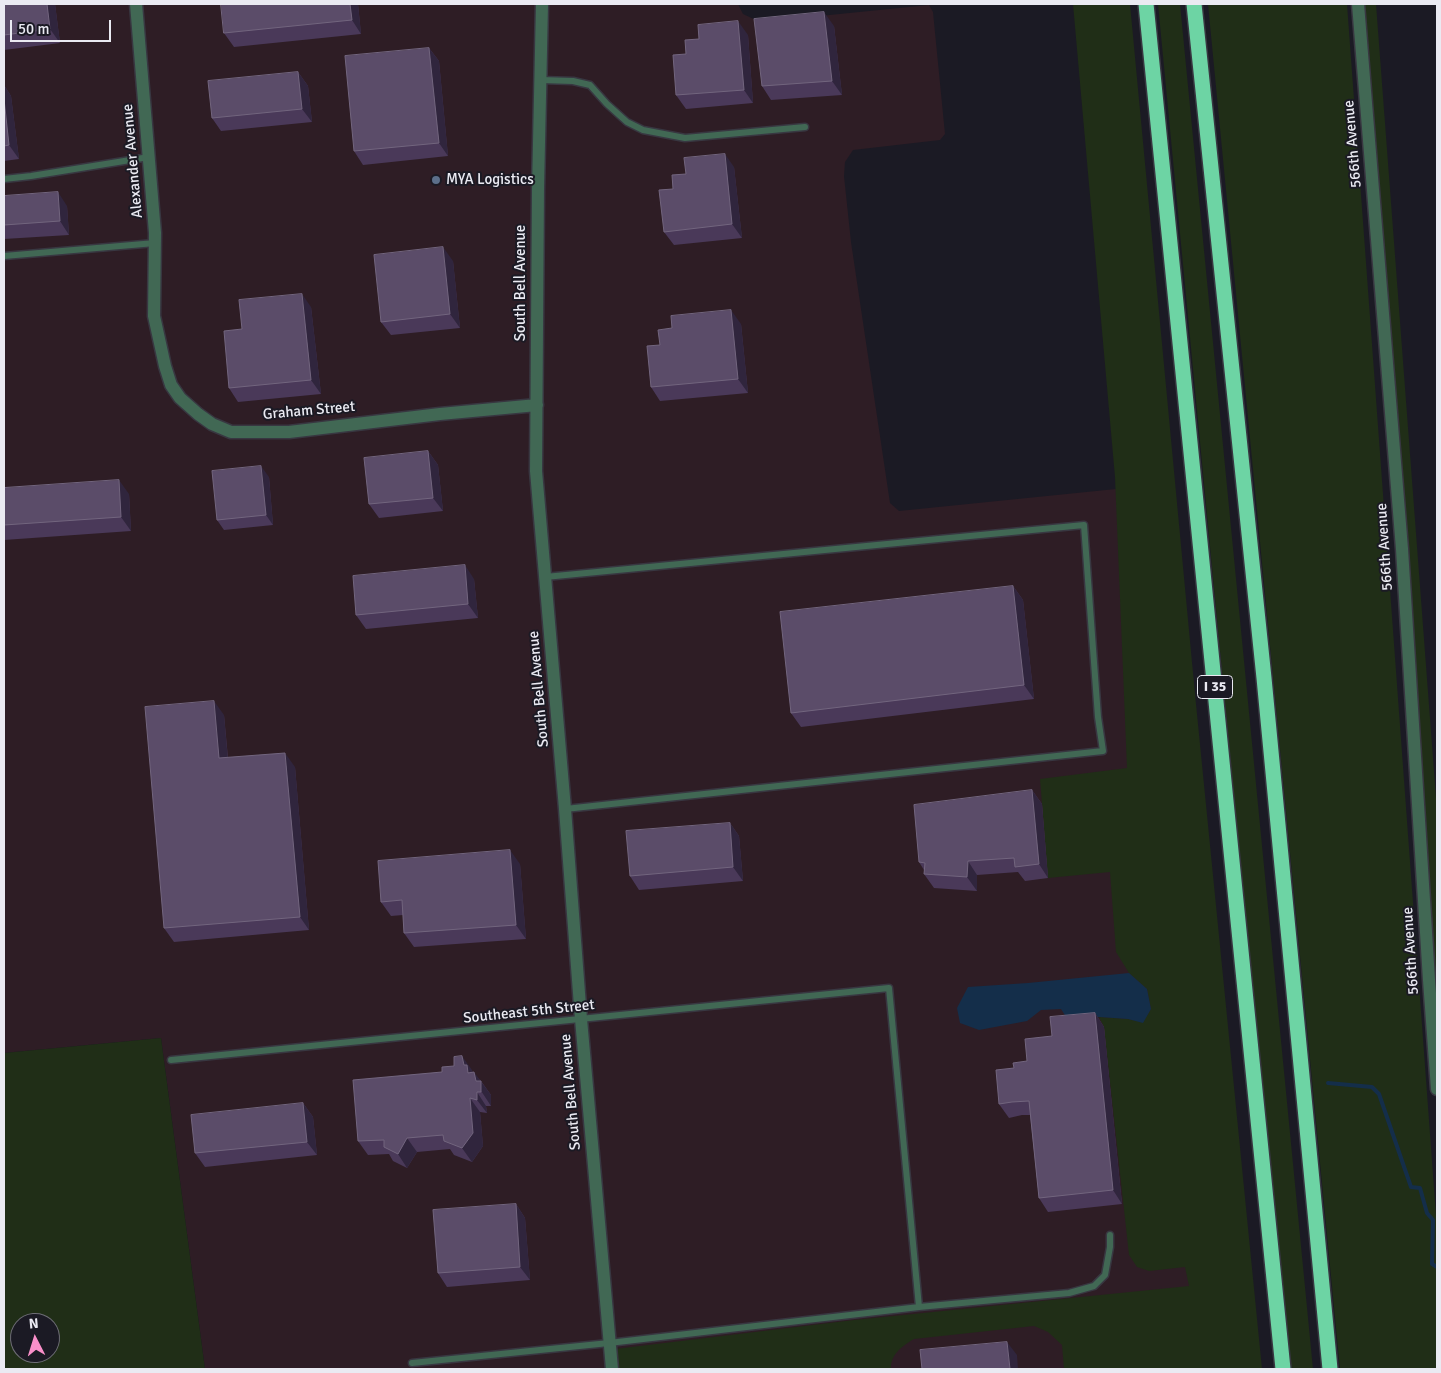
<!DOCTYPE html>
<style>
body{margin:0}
#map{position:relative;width:1441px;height:1373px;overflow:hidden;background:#1b1a24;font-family:Signika,sans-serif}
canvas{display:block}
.frame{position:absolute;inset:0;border:5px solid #eaeaf2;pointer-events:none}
.north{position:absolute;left:10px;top:1313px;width:50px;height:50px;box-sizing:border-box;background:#1b1a24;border:1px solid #6e6d76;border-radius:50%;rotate:355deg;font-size:14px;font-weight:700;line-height:20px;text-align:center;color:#eaeaf2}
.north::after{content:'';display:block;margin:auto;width:18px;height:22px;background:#f98fc9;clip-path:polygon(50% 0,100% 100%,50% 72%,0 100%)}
.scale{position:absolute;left:10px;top:20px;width:101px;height:22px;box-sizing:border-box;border:2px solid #eaeaf2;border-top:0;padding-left:6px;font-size:15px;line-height:18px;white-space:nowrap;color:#eaeaf2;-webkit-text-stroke:4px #1b1a24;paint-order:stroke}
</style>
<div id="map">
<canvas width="1441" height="1373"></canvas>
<div class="frame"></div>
<div class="north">N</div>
<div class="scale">50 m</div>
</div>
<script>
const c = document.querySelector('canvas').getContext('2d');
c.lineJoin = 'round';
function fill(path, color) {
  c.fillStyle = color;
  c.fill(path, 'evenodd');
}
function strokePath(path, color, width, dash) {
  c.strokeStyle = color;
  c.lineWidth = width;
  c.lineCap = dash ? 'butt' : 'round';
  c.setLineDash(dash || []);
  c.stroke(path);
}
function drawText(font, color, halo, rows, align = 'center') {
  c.font = font + ' Signika,sans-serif';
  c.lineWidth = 4;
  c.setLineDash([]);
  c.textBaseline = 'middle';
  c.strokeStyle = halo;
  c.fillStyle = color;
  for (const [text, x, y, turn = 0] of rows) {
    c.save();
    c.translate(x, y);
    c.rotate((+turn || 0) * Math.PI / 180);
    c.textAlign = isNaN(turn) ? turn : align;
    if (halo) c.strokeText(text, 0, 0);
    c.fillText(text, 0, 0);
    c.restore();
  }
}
fill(new Path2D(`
 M4 4H738L743 14 760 22 929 5 933 12 945 134 940 140 853 150 845 162 844 176 851 242 890 503 899 511 1116 489 1201 1369H205L161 1038 4 1053Z`), '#2e1d25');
fill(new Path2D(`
 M1073 4H1130L1195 694 1262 1369H1064L1062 1345 1048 1332 1034 1326 914 1339C902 1346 890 1355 891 1369H617L615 1349 854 1320 1189 1286 1185 1267 1149 1271 1137 1267 1129 1255 1104 1027 1099 1017 1128 1019 1143 1022 1151 1009 1147 989 1129 973 1116 952 1110 872 1048 878 1040 779 1127 768 1115 477Z
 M1158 4H1180L1313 1369H1289Z
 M1208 4H1347L1437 1229V1369H1340Z
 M1364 4H1376L1437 811V1007Z
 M161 1038 205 1369H4V1053ZM20 1323H50V1353H20Z`), '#202e17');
fill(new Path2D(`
 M1129 973 1147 989 1151 1009 1143 1023 1128 1019 1099 1017 1068 1020 1061 1009 1041 1010 1027 1021 979 1030 960 1023 957 1008 968 987 1028 983Z`), '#142e4a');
strokePath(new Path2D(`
 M1328 1083 1372 1087 1379 1094 1411 1187 1420 1188 1427 1213 1433 1220 1432 1264 1437 1267`), '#142e4a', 4);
const lane = new Path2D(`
 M541 80 573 81 590 85 607 104 627 122 643 130 685 138 805 127
 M4 179 31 176 149 157
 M4 256 155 243
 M545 577 1084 525 1098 717 1103 751 565 809
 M171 1060 889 988 919 1307
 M412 1363 609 1343 919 1307 1069 1293 1094 1286 1105 1275 1110 1247V1235`);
const street = new Path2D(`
 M136 4 155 233 154 316 165 366 171 385 180 398 198 414 212 424 231 432H289L440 414 537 405
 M542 4 538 189 536 471 565 809 581 1019 612 1369
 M1358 4 1402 549 1429 980 1437 1089`);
const highway = new Path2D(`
 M1146 4 1283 1369
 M1194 4 1264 678 1330 1369`);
strokePath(lane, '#383741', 9);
strokePath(street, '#383741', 15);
strokePath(highway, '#383741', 18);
strokePath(lane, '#416854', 6);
strokePath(street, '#416854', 12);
strokePath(highway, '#6dd4a4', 15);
fill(new Path2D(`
 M4 4H55L60 43 4 50Z
 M358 4 361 34 234 47 224 33Z
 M834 26 842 95 771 100 762 86Z
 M748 35 753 103 686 109 676 95 686 54Z
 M429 48 439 61 448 156 363 165 354 151Z
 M298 72 308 86 312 122 221 131 212 118Z
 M4 85 11 96 19 159 4 161Z
 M734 167 742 238 674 245 664 232 673 189Z
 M4 196 67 206 69 235 4 239Z
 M453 261 460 328 391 335 381 322Z
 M311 307 321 394 238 402 229 388 242 329Z
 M741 324 748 393 660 401 651 387 660 345Z
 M428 451 438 465 443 511 379 518 369 504Z
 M269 477 273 525 224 530 217 520Z
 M4 488 129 494 131 531 4 540Z
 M474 579 478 618 366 629 356 615Z
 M1013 586 1023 600 1034 699 801 727 791 713Z
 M224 715 228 758 295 767 309 930 174 942 164 928Z
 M1032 790 1042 804 1048 878 1025 881 1018 872 977 875V891L934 888 924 874V870L919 862Z
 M730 823 739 836 743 881 639 890 630 876Z
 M520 864 526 939 414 947 404 933 403 915 391 916 381 902Z
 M1095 1013 1104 1027 1122 1204 1048 1212 1039 1198 1030 1115H1022L1009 1118 999 1104 1014 1068 1027 1061 1052 1036Z
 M472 1070V1073L481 1081 491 1095V1106H486L487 1113 480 1112 483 1146 472 1162 454 1155 450 1149 417 1152 407 1168 393 1161 389 1154 368 1155 358 1141Z
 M303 1103 313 1117 317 1155 205 1167 195 1153Z
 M516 1204 525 1218 530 1280 447 1287 438 1273Z`), '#4a3959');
fill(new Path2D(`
 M47 4H55L60 43 50 29Z
 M350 4H358L361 34 352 20Z
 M824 12 834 26 842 95 832 81Z
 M738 21 748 35 753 103 744 90Z
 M429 48 439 61 448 156 439 143Z
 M298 72 308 86 312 122 302 109Z
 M4 85 11 96 19 159 9 145 4 99Z
 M725 154 734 167 742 238 732 224Z
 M58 192 67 206 69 235 60 221Z
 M443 247 453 261 460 328 450 314Z
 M302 294 311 307 321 394 311 380Z
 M731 310 741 324 748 393 738 379Z
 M428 451 438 465 443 511 433 498Z
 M261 466 269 477 273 525 266 515Z
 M119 480 129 494 131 531 121 517Z
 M465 565 474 579 478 618 468 604Z
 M1013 586 1023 600 1034 699 1024 685Z
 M214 701 224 715 229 772 219 758Z
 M285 753 295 767 309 930 300 917Z
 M1032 790 1042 804 1048 878 1039 864Z
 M730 823 739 836 743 881 733 867Z
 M510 850 520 864 526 939 516 925Z
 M968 861 977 875V891L967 877Z
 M1095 1013 1104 1027 1122 1204 1113 1190Z
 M462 1056 472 1070 473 1073 474 1072 491 1095V1106L464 1065Z
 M477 1092 486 1106 487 1113 477 1100Z
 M470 1098 480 1112 483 1146 472 1162 462 1148Z
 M303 1103 313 1117 317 1155 307 1142Z
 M407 1138 417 1152 407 1168 398 1154Z
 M516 1204 525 1218 530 1280 520 1267Z
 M1007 1342 1017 1355 1018 1369H1010Z`), '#30253d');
const building = new Path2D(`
 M4 4H47L50 29 4 35Z
 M221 4H350L352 20 224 33Z
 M824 12 832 81 762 86 754 19Z
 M738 21 744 90 676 95 673 55 686 54 685 40 699 39 698 25Z
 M429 48 439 143 354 151 345 56Z
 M298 72 302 109 212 118 208 81Z
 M4 99 9 145 4 146Z
 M725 154 732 224 664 232 659 190 673 189 672 175 686 174 684 158Z
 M58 192 60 221 4 225V196Z
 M443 247 450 314 381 322 374 255Z
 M302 294 311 380 229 388 224 331 242 329 239 300Z
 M731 310 738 379 651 387 647 346 660 345 658 330 672 328 671 316Z
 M428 451 433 498 369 504 364 458Z
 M261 466 266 515 217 520 212 471Z
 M119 480 121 517 4 525V488Z
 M465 565 468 604 356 615 353 576Z
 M1013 586 1024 685 791 713 780 612Z
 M214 701 219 758 285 753 300 917 164 928 145 707Z
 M1032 790 1039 864 1015 867 1014 858 968 861 967 877 924 874 925 863 919 862 914 805Z
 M730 823 733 867 630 876 626 831Z
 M510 850 516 925 404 933 402 900 381 902 378 861Z
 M1095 1013 1113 1190 1039 1198 1029 1101 1012 1102 999 1104 996 1070 1014 1068 1013 1063 1027 1061 1025 1039 1052 1036 1050 1017Z
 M462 1056 464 1065H467L468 1073 474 1072 476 1081H481V1092H477V1100L470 1098 473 1133 462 1148 444 1141 443 1135 407 1138 398 1154 384 1147V1140L358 1141 353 1080 442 1072V1067L454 1066V1057Z
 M303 1103 307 1142 195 1153 191 1115Z
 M516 1204 520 1267 438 1273 433 1210Z
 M1007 1342 1010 1369H922L920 1350Z`);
fill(building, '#5b4c69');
strokePath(building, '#72657e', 1);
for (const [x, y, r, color] of [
 [436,180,5,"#5c6f8a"]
]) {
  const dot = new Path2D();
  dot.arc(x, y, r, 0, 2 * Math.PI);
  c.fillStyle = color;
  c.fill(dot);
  strokePath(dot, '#1b1a24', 2);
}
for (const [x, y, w] of [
 [1215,687,35]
]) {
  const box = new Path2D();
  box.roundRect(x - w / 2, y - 11.5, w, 23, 4);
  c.fillStyle = '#1b1a24';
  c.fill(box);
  strokePath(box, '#eaeaf2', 1);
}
drawText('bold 14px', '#eaeaf2', null, [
 ["I 35",1215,687]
]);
drawText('15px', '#eaeaf2', '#1b1a24', [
 ["566th Avenue",1353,144,-95],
 ["Alexander Avenue",133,161,-95],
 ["South Bell Avenue",521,283,-90],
 ["Graham Street",309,411,-5],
 ["566th Avenue",1385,547,-94],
 ["South Bell Avenue",539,689,-95],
 ["566th Avenue",1411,951,-94],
 ["Southeast 5th Street",529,1012,-6],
 ["South Bell Avenue",571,1092,-95]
]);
drawText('15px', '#eaeaf2', '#1b1a24', [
 ["MYA Logistics",446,180]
], 'left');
</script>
